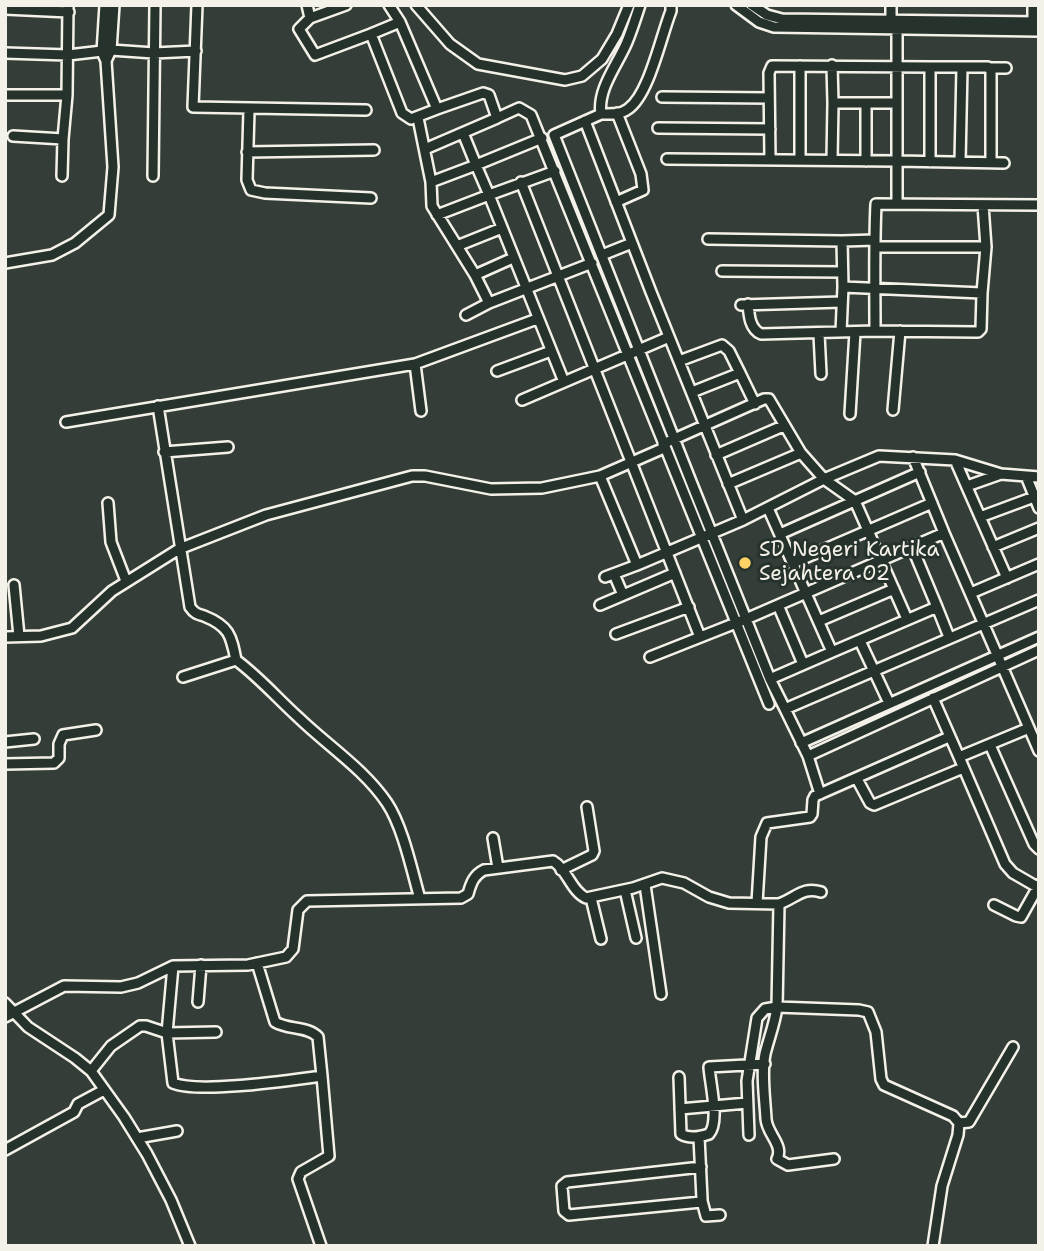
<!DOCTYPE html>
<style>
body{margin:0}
#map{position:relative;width:1044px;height:1251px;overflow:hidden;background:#353d39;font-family:"Shantell Sans",sans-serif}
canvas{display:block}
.frame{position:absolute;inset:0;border:7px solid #f4f1e8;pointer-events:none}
</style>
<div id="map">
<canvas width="1044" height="1251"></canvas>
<div class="frame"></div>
</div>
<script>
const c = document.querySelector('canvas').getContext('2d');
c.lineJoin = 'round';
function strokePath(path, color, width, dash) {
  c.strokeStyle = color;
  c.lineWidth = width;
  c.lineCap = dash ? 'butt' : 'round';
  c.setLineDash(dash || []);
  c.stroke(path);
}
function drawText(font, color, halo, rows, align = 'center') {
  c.font = font + ' "Shantell Sans",sans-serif';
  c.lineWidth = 6;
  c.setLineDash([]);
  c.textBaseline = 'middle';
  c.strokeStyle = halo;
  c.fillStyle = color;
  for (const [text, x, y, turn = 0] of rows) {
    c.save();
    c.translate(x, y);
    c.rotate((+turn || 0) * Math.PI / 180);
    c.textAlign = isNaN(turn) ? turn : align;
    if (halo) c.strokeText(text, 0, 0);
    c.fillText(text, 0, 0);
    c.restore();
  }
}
const street = new Path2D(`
 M105 5 102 52 106 61 111 50 114 5
 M197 5 193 107 366 110
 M307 5 310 18 299 29 315 55 371 34
 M389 5 400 22 437 109 483 93 489 95 497 118 519 108 531 115 769 704
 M416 5 450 44 478 64 565 80 582 76 602 59 617 34 629 5
 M640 5C636 17 632 30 627 42 618 64 597 89 601 114 610 114 620 115 628 109 649 95 661 36 671 11V5
 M736 5 759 22 774 27 1039 31
 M752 5 767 15 782 19 1039 22
 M1033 5V26
 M5 9 69 12
 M310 18 346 5
 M891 20V5
 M400 22 371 34 402 113 411 119 437 109
 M5 53 68 55 111 50 154 53 196 51
 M832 65 833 103
 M800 66V160
 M990 68H1006
 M5 95H67
 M662 97 769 98
 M249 110 247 180 251 190 265 193 371 198
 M601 114 554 135C626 317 697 498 770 679L785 709 1039 600
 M418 118 431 182 432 206 475 275 489 303 592 263
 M585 121 651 292 743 520 824 479 879 456 955 460 1001 474 1039 477
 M658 128 770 129
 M13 136 63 139 67 95 68 5
 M542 138 476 165 489 195 555 171
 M425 149 497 118
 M247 152 374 150
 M667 159 897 161V29
 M770 160 769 73 772 66 930 67
 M832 160 833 103H866
 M866 161V103H897
 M930 162V67H962
 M960 162 962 67H988L991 71V162
 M62 176 63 139
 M153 176 155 5
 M431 182 476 165 463 133
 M521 182 700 637
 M616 202 643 190 641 174 617 113
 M897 204V161L1004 163
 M437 215 489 195 564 382
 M708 239 842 241
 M457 246 502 228
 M875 247H986
 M602 255 632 243
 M5 263 52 255 75 243 109 215 113 167 106 61
 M722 271 842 272
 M475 275 513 258
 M843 287 842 241 875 240
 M982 293 986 247 983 205
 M748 304C749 316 750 329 761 334L875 331
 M741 305 842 302
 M466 315 489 303
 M841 332 843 287 982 293 981 329 978 332 875 331C875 289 874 246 876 204L1039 205
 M819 334 821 374
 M679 361 722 345 729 351 740 373
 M415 364 421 411
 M497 371 551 351
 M692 392 740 373 755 404
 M522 400 669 337
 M158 406 190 607C194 613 197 614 204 616 229 626 231 635 236 660 259 677 278 699 299 718 328 746 364 769 387 803 403 827 412 871 420 899
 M893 410 900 331
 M850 414 855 332
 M66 422 415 364 537 319
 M663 444 764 399H769L801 453 824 479 855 501 907 619
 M164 452 228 447
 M716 455 783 426
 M913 457 944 533 1039 751
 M955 460 1007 578
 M600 476 637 565 743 520
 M1026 476 1039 508
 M728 484 801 453
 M967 486 1001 474
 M108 503 111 542 126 581
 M768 508 832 652 937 607 949 637
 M980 517 1034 497
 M780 534 920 472
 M912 547 937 607
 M993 547 1039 528
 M793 563 932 503
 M614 574 623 595
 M605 577 637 565
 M14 585 19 636
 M971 593 1039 564
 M600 605 675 573
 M778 605 803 664
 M819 621 894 589
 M616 634 689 607
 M5 637 41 636 72 628 112 591 179 549 266 515 412 476H425L491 489 542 488 600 476 664 448
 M860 641 889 703
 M650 657 746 619 944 533
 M183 677 236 660
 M770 679 832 652
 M933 698 959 757 1029 728
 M785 709 808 756 820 794
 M5 742 34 739
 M801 743 1039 637
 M990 745 1034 844 1039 849
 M808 756 1039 650
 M959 757 1005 864 1013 873 1039 888
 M5 764 54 763 59 758V744L63 735 96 730
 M857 779 870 803 874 805 963 768
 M493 838 498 868
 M561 870 592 855 594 851 587 807
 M645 885 661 994
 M625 890 636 938
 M591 898 601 939
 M757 903 761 837 767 823 810 817 812 814 813 800 815 796 949 737
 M779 904C796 898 803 886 821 892
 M994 905 1016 916 1021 917 1039 885
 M257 963 275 1022C288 1030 308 1026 318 1037L322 1076
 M173 966 167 1033 173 1083C199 1094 291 1080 322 1076L329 1156 301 1172 298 1179 321 1246
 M198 1002 201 965
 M5 1003 28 1027 75 1058 91 1071 124 1117 147 1154 171 1200 190 1246
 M5 1017 64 986 121 987 138 983 173 966 248 965 286 957 293 949 298 910 307 901 461 898 468 894C471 883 474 875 484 870L553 861C567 869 571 891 586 898L633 888 662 878 684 883 709 897 729 903 779 904 777 1007 859 1010 868 1012 876 1032 881 1079 884 1085 953 1116 959 1123 958 1135 942 1186 933 1246
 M91 1071 111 1046 140 1026H146L167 1033 216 1032
 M679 1077 681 1134C689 1139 700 1137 709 1134 720 1122 710 1083 709 1067L765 1064
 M680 1109 747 1103
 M959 1123 969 1122 1013 1047
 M749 1135 747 1081 757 1018 765 1009 777 1007C775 1023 769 1038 765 1054 761 1074 765 1099 766 1119 767 1134 784 1145 777 1159L788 1165 834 1159
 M699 1137 702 1199 701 1202 569 1215 564 1211 562 1186 567 1182 701 1167
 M137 1138 177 1131
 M5 1150 74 1112 78 1104 104 1090
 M702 1201 706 1216 720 1215`);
strokePath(street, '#f4f1e8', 14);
strokePath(street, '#26332d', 9);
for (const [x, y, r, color] of [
 [745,563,7,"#ffd166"]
]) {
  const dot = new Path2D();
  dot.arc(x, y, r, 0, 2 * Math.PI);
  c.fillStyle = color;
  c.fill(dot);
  strokePath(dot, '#26332d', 2.5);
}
drawText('21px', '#f4f1e8', '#26332d', [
 ["SD Negeri Kartika",759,551],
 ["Sejahtera 02",759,575]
], 'left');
</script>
